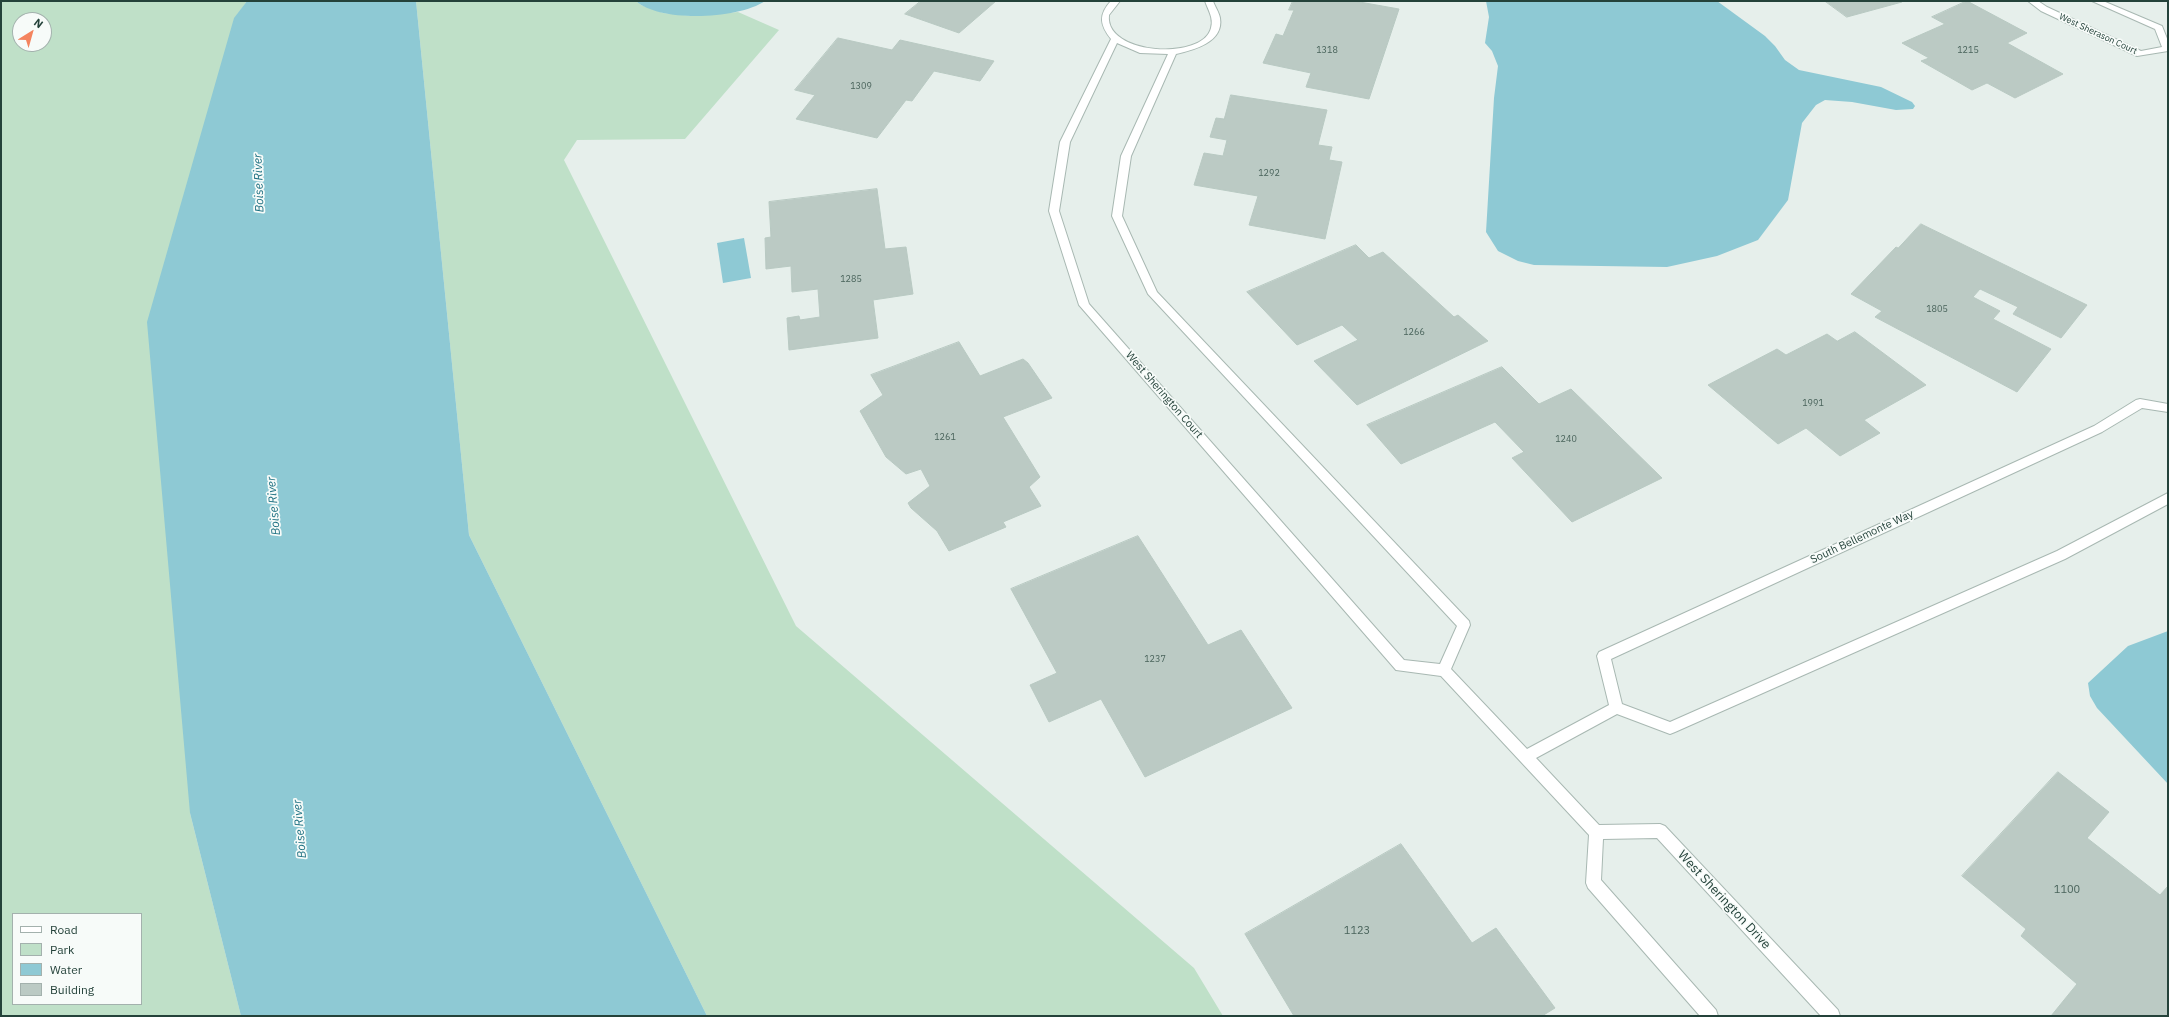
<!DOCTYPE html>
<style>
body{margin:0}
#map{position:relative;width:2169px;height:1017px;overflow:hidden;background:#e6efeb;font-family:"IBM Plex Sans",sans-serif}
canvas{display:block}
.frame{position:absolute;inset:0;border:2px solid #24423a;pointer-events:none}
.legend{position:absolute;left:12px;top:913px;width:130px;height:92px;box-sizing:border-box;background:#f7fbf9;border:1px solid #a3b1ad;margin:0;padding:5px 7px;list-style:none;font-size:12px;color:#24423a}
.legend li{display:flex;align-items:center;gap:8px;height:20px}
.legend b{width:20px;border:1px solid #a3b1ad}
.north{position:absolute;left:12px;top:12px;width:40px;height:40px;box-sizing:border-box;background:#f7fbf9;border:1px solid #a3b1ad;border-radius:50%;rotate:37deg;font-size:11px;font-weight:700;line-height:16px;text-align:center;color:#24423a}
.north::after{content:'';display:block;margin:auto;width:14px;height:18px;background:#f4845f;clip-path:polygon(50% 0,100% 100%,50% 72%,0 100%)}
</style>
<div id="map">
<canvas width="2169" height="1017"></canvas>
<div class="frame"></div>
<ul class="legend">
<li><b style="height:5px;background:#fff"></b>Road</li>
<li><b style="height:11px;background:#bfe0c8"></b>Park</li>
<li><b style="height:11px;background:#8ec9d4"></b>Water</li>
<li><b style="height:11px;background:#bbcac4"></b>Building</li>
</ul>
<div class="north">N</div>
</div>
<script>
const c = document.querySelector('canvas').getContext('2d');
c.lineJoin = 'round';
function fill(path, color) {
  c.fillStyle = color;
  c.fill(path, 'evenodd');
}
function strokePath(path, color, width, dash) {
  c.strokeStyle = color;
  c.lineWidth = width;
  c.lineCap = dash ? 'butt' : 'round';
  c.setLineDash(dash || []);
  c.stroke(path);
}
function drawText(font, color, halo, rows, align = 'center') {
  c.font = font + ' "IBM Plex Sans",sans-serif';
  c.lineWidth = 3.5;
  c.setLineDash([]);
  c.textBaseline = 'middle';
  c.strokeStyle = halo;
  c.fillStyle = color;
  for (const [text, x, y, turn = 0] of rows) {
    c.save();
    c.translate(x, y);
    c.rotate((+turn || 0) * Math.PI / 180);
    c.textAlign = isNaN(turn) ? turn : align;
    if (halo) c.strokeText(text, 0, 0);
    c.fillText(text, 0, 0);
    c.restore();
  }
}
fill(new Path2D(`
 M1 1H247L234 19 190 813 241 1016H1ZM20 20H44V44H20ZM13 914H141V1004H13Z
 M416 1H636L641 5 663 13 692 16 738 12 779 30 685 139 577 140 564 160 796 626 1194 968 1223 1016H707L469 535Z`), '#bfe0c8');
fill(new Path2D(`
 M247 1H416L469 535 707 1016H241L190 813 147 322 234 18Z
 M636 1H765C739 19 660 23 636 1Z
 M1486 1H1717L1765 36 1775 46 1785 60 1799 70 1881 87 1912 102 1915 106 1913 109 1896 110 1852 102 1825 100 1816 105 1802 123 1788 200 1758 240 1717 256 1667 267 1534 265 1518 261 1498 251 1486 232 1494 98 1498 66 1492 51 1485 43 1489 17Z
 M744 238 751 278 723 283 717 243Z
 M2168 631V784L2097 708 2090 696 2088 683 2128 646Z`), '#8ec9d4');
const building = new Path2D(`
 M921 1H996L959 33 905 14Z
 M1293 1H1354L1399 9 1369 99 1306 87 1311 73 1263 63 1276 34 1283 36 1294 10H1289Z
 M1825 1H1901L1902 2 1847 17Z
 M1967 1 2027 33 2007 43 2063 74 2015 98 1987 83 1972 90 1921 61 1929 58 1902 43 1945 24 1932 17Z
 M838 38 892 50 900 40 994 61 980 81 934 71 912 101 906 100 877 138 796 119 815 95 795 90Z
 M1231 95 1327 110 1318 145 1332 147 1329 160 1342 162 1325 239 1249 225 1258 196 1194 185 1204 153 1223 156 1227 140 1210 137 1216 118 1224 119Z
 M877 189 885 249 906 247 913 294 873 300 878 338 789 350 787 318 799 316 800 320 820 317 818 289 792 292 791 266 766 269 765 238 771 237 769 202Z
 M1921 224 2087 305 2061 338 2013 314 2018 307 1980 289 1973 297 2000 311 1993 319 2051 349 2017 392 1875 317 1882 311 1851 294 1896 247 1898 248Z
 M1356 245 1369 258 1383 252 1454 317 1458 315 1488 341 1357 405 1314 361 1358 340 1342 325 1297 345 1247 292Z
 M1855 332 1926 385 1864 420 1880 433 1840 456 1806 428 1778 444 1708 385 1777 349 1786 355 1827 334 1837 341Z
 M959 342 980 376 1023 359 1028 363 1052 398 1003 417 1040 477 1029 487 1041 506 1003 522 1006 527 949 551 937 531 911 508 908 503 930 486 921 469 906 474 886 457 860 411 883 395 871 375Z
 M1502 367 1539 404 1571 389 1662 478 1572 522 1512 458 1524 452 1495 422 1401 464 1367 425Z
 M1138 536 1208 645 1241 630 1292 708 1145 777 1101 699 1049 722 1030 685 1057 673 1011 589Z
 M2058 772 2109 812 2087 838 2160 895 2168 886V1016H2051L2077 984 2021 936 2026 929 1962 876Z
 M1401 844 1472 943 1496 928 1555 1008 1542 1016H1294L1245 934Z`);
fill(building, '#bbcac4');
strokePath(building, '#b8c9c2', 1);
const minor = new Path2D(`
 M1111 1H1120L1109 15C1104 55 1203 61 1211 28 1214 18 1208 10 1205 1H1213C1215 7 1219 12 1220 18 1224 42 1194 50 1176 54L1131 156 1122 216 1157 292 1469 621 1470 625 1451 669 1527 749 1609 705 1597 656 1599 652 2094 426 2136 400 2140 399 2168 404V412L2142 408 2102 432 1611 659 1622 704 1670 722 2057 551 2168 493V504L2065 559 1675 732 1670 734 1617 714 1536 758 1599 825 1660 824 1665 826 1838 1010 1840 1016H1821L1657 838 1603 839 1601 880 1716 1010 1718 1016H1700L1588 888 1586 883 1589 835 1441 676 1396 670 1079 305 1049 211 1060 142 1111 39C1100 25 1098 15 1111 1ZM1117 43 1140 53 1168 54 1121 156 1112 216 1148 294 1457 626 1440 664 1404 660 1089 304 1059 211 1070 142Z
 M2028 1H2038L2047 7 2141 51 2162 47 2155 29 2092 1H2103L2162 26 2168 41V51L2137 56 2041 11Z`);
strokePath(minor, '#a8b8b2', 2);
fill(minor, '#fff');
drawText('9px', '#24423a', '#f7fbf9', [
 ["West Sherason Court",2098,34,25]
]);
drawText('9px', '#4a645c', null, [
 ["1318",1327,50],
 ["1215",1968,50],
 ["1309",861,86],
 ["1292",1269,173],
 ["1285",851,279],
 ["1805",1937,309],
 ["1266",1414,332],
 ["1991",1813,403],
 ["1261",945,437],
 ["1240",1566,439],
 ["1237",1155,659]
]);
drawText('11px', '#24423a', '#f7fbf9', [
 ["West Sherington Court",1164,395,49],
 ["South Bellemonte Way",1862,537,-25]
]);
drawText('11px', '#4a645c', null, [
 ["1100",2067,890],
 ["1123",1357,931]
]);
drawText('italic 12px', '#1c6f80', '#f7fbf9', [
 ["Boise River",259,183,-92],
 ["Boise River",274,506,-95],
 ["Boise River",300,829,-95]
]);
drawText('13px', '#24423a', '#f7fbf9', [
 ["West Sherington Drive",1724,900,47]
]);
</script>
